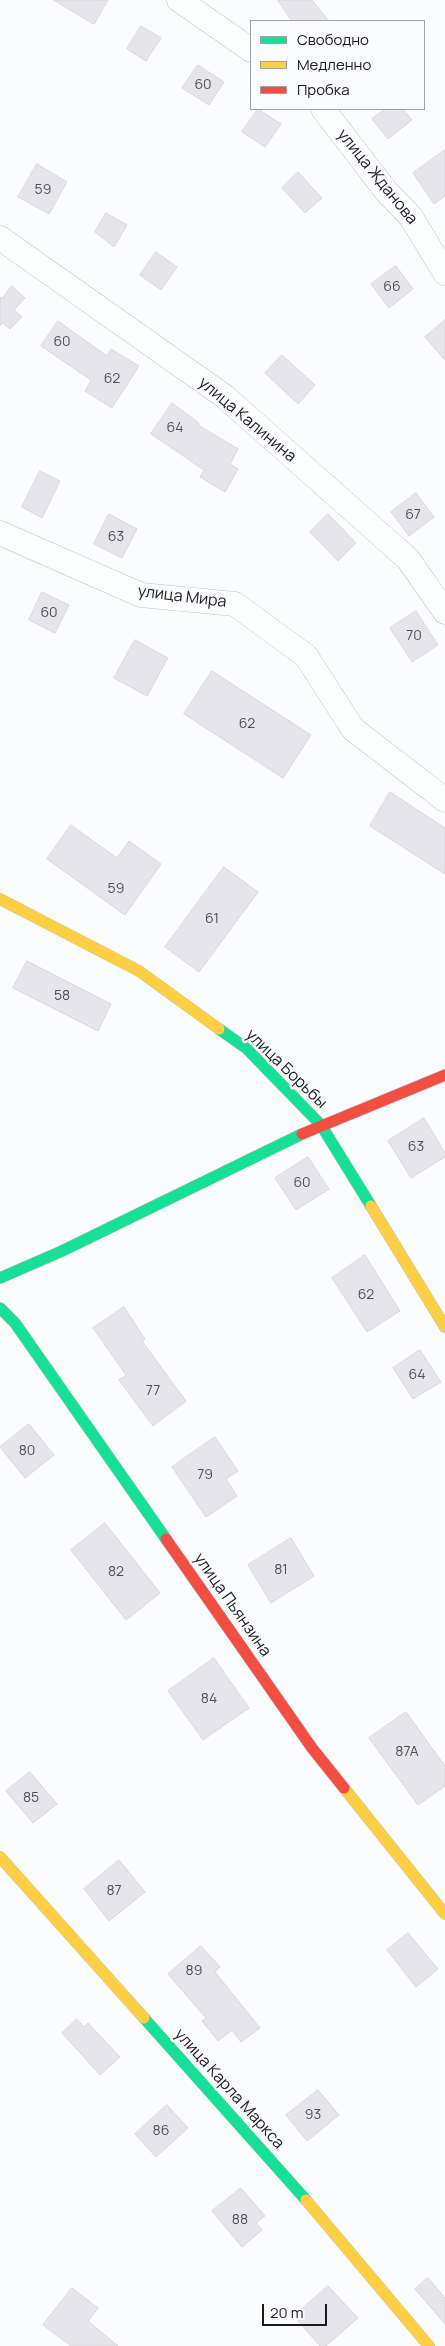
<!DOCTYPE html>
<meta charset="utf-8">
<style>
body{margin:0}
#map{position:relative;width:445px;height:2346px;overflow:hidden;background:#fbfcfe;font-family:Manrope,sans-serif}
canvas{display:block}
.legend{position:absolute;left:250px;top:20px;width:175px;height:90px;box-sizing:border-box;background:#fafbff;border:1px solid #a0a1a4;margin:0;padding:6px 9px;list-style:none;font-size:15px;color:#1a1a1c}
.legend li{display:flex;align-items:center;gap:10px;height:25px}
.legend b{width:25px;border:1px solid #a0a1a4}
.scale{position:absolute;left:262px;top:2304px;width:65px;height:22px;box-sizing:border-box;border:2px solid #1a1a1c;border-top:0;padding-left:6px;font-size:15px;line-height:18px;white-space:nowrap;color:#1a1a1c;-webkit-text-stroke:4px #fafbff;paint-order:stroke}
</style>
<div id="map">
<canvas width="445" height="2346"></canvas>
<ul class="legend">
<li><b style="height:6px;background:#16e098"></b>Свободно</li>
<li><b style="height:6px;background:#ffcf43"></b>Медленно</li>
<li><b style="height:6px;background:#f24e42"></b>Пробка</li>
</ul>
<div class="scale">20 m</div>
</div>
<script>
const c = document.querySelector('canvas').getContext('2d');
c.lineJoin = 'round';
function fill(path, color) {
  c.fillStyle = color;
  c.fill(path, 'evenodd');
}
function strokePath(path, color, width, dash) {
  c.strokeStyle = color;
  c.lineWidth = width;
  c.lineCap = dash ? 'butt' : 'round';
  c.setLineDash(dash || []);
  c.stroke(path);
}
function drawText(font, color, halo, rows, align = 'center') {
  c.font = font + ' Manrope,sans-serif';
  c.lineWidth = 5;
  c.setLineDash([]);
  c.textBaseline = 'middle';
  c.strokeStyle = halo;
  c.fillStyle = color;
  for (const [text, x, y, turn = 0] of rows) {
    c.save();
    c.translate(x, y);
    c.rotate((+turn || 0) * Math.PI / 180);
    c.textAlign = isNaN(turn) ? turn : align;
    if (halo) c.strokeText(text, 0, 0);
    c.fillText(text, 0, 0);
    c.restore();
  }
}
const building = new Path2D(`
 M54 0H108L94 24Z
 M278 0H312L329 21H292Z
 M141 26 161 38 146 61 127 49Z
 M198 65 224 82 209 105 182 88Z
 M258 109 281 124 265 147 242 132Z
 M385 109H403L412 120 388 139 372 119Z
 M445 150V196L434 204 413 173Z
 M37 164 67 182 49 214 18 197Z
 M298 172 322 198 305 213 282 188Z
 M106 213 127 225 114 247 95 232Z
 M156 252 177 267 161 290 140 275Z
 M396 266 413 289 389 308 371 284Z
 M12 286 25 298 14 310 22 317 10 329 3 323 0 326V297L2 298Z
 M445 320V360L425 337Z
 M58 321 107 356 111 349 139 366 112 408 85 391 91 380 41 346Z
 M282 355 315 385 298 404 265 373Z
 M172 403 199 423 198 425 238 449 230 464 238 469 225 492 200 477 204 470 151 434Z
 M40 471 60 481 42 518 22 507Z
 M416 493 434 517 409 536 391 512Z
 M109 514 137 529 122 558 94 544Z
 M328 514 356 543 338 561 310 532Z
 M42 592 69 605 55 633 29 620Z
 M416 611 438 645 412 662 390 628Z
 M135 640 168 658 147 696 114 678Z
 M212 671 311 735 283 778 184 714Z
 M390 792 445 828V874L370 826Z
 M71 825 117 858 129 841 161 864 125 915 47 859Z
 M224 867 258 892 199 972 165 947Z
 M27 961 111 1004 98 1031 13 988Z
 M424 1118 445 1153V1157L411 1178 388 1141Z
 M308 1157 329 1189 296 1210 275 1178Z
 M365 1255 400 1311 367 1332 332 1278Z
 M124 1307 145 1339 142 1341 186 1401 153 1426 119 1380 126 1375 93 1328Z
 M420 1350 441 1382 413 1399 393 1368Z
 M29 1424 54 1455 25 1478 0 1447Z
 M215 1437 238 1471 226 1479 237 1496 206 1517 172 1467Z
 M105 1523 160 1593 126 1620 71 1550Z
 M291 1538 314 1576 271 1603 248 1565Z
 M214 1658 249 1708 203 1740 168 1691Z
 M406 1712 445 1766V1786L418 1805 369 1738Z
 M30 1772 57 1804 33 1823 6 1791Z
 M119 1860 145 1892 109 1921 84 1889Z
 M408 1933 438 1969 416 1987 387 1950Z
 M201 1946 220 1967 215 1972 260 2028 241 2042 232 2030 218 2041 202 2021 206 2018 168 1974Z
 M77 2019 84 2027 88 2023 120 2057 100 2075 62 2033Z
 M318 2090 339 2115 307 2141 286 2115Z
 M167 2105 188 2128 156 2157 135 2134Z
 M241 2188 265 2216 256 2223 262 2230 242 2247 212 2211Z
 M428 2278 445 2298V2324L415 2289Z
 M328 2286 358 2318 326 2346H320L294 2316Z
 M72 2288 98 2308 88 2321 118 2346H71L43 2325Z`);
fill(building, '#e6e5eb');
strokePath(building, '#d8d8da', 1);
const street = new Path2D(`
 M179 0 251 50
 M323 109 386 191 411 217 445 273
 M0 238 224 396 408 559 445 612
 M0 533 141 595 235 604 306 656 353 729 445 800`);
const fast = new Path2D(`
 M219 1029 246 1048 321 1125 371 1206
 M0 1278 62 1251 302 1134
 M0 1308 15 1323 166 1539
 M144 2018 306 2200`);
const slow = new Path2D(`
 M0 899 139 971 219 1029
 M371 1206 445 1327
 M344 1788 445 1914
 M0 1857 144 2018
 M306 2200 429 2346`);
const jam = new Path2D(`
 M302 1134 445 1075
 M166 1539 312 1748 344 1788`);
strokePath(street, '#c1c1c3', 25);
strokePath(fast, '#c1c1c3', 12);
strokePath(slow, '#c1c1c3', 12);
strokePath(jam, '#c1c1c3', 12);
strokePath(street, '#feffff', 24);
strokePath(fast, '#16e098', 11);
strokePath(slow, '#ffcf43', 11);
strokePath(jam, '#f24e42', 11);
drawText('14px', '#4f4f52', null, [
 ["60",203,85],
 ["59",43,190],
 ["66",392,287],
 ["60",62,342],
 ["62",112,379],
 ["64",175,428],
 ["67",413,515],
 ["63",116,537],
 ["60",49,613],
 ["70",414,636],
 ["62",247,724],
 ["59",116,889],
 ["61",212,919],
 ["58",62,996],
 ["63",416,1147],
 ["60",302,1183],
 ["62",366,1295],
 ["64",417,1375],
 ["77",153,1391],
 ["80",27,1451],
 ["79",205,1475],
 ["81",281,1570],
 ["82",116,1572],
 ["84",209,1699],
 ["87А",407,1752],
 ["85",31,1798],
 ["87",114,1891],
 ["89",194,1971],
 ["93",313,2115],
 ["86",161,2131],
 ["88",240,2220]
]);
drawText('16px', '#1a1a1c', '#fafbff', [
 ["улица Жданова",377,177,51],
 ["улица Калинина",247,420,40],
 ["улица Мира",182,597,7],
 ["улица Борьбы",286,1069,44],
 ["улица Пьянзина",232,1605,55],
 ["улица Карла Маркса",229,2089,48]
]);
</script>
